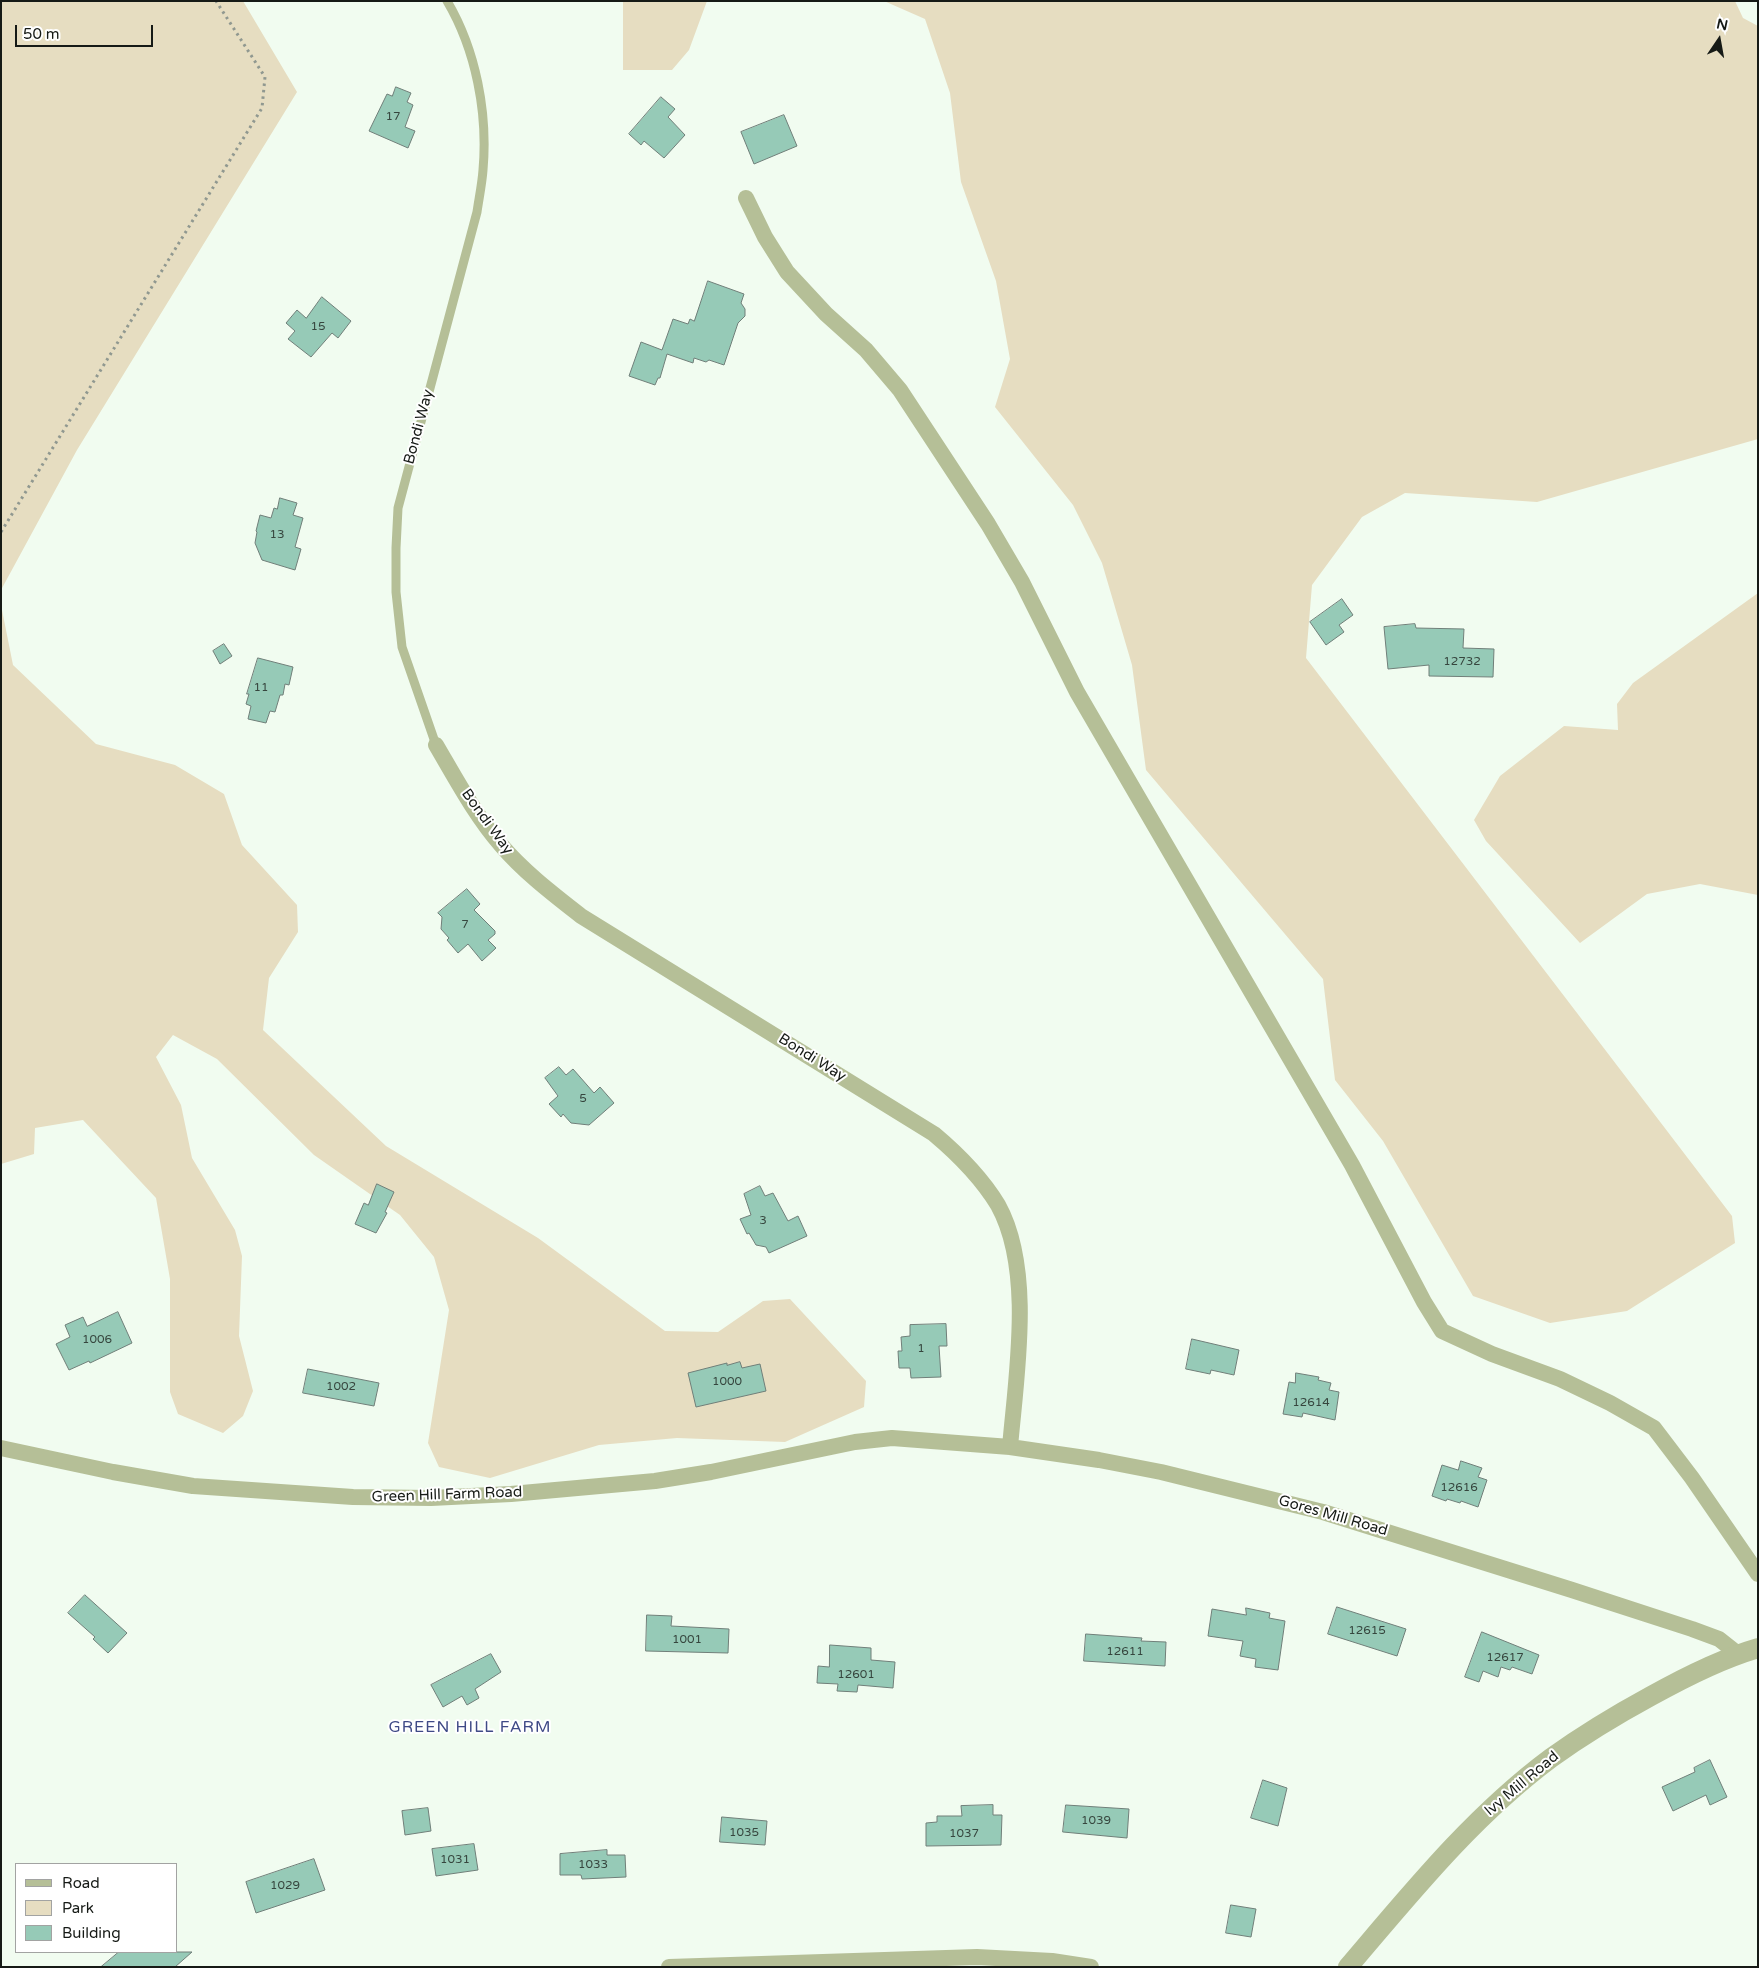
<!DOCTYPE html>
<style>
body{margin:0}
#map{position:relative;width:1759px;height:1968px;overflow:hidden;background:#f1fcf0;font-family:"Varela Round",sans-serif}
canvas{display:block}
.frame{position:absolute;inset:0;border:2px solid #161a16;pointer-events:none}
.legend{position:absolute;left:15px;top:1863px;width:162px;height:90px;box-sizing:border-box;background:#fff;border:1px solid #a2a3a2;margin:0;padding:6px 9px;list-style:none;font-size:15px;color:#161a16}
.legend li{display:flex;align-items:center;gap:10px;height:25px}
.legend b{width:25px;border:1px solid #a2a3a2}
.north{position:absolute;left:1694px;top:15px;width:50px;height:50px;-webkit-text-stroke:4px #fff;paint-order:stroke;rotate:12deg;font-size:14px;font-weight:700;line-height:20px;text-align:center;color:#161a16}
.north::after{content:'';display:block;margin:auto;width:18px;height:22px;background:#161a16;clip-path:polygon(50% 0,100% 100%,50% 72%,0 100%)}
.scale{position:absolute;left:15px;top:25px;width:138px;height:22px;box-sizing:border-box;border:2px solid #161a16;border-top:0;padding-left:6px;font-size:15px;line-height:18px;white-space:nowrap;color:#161a16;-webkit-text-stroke:4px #fff;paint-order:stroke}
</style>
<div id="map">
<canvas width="1759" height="1968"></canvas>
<div class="frame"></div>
<ul class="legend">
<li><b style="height:6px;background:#b5bf97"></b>Road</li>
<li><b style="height:14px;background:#e6ddc1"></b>Park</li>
<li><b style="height:14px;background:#96cab7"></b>Building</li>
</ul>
<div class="north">N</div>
<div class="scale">50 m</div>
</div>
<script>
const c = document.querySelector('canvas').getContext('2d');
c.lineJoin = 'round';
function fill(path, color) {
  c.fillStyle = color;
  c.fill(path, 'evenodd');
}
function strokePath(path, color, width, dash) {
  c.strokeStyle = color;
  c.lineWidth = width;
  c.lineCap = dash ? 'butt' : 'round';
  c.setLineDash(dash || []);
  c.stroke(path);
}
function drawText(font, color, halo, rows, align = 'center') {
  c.font = font + ' "Varela Round",sans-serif';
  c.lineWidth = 4;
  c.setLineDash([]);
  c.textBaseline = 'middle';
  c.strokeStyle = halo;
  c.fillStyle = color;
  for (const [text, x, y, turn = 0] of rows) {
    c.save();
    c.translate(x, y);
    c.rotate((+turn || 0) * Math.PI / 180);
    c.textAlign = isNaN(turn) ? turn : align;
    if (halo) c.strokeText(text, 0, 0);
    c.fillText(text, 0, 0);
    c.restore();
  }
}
fill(new Path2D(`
 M1 1H243L297 92 77 450 1 590Z
 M623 1H707L689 50 672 70H623Z
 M884 1H1735L1743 18 1758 26V439L1537 502 1405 493 1362 517 1312 585 1306 658 1732 1216 1735 1243 1627 1311 1550 1323 1473 1296 1383 1141 1335 1080 1323 979 1146 770 1132 665 1102 563 1073 505 995 407 1010 359 996 281 961 182 950 93 925 19Z
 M1758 593V895L1700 884 1647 894 1580 943 1486 841 1474 820 1500 776 1564 726 1618 730 1617 704 1633 683Z
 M1 605 13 665 96 744 175 765 224 794 242 845 297 905 298 932 269 978 263 1030 386 1146 538 1238 665 1331 718 1332 763 1301 790 1299 866 1381 864 1407 785 1442 677 1438 599 1445 490 1478 439 1467 428 1443 449 1310 434 1257 400 1215 314 1155 217 1059 173 1035 156 1057 181 1105 192 1158 235 1230 242 1256 239 1336 253 1391 243 1416 223 1433 178 1414 170 1392V1279L156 1198 83 1120 35 1128 34 1154 1 1164Z`), '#e6ddc1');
const building = new Path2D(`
 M396 87 411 93 407 102 413 105 405 127 415 131 408 148 369 131 387 94 392 96Z
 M661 97 675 109 668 117 685 135 664 158 644 141 641 145 629 134Z
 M784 115 797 146 754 164 741 132Z
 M708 281 744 294 741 303 745 309V316L738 323 724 365 709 360 706 362 694 358 693 363 667 354 660 378H658L655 385 629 376 641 342 662 350 673 319 688 324 690 319 694 321Z
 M322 297 351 321 338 338 332 333 311 357 288 339 295 331 286 323 297 310 306 318Z
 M280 498 297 503 293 515 303 518 295 547 301 549 295 570 262 560 255 543 257 532 256 531 260 515 271 518 274 508 277 509Z
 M1342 599 1353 615 1339 625 1344 632 1326 645 1310 622Z
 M1415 624 1416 628 1464 629 1463 648 1494 649 1493 677 1429 676V665L1388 669 1384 627Z
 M224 644 232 656 220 664 213 651Z
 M258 658 293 667 289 685 285 684 283 695H280L275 712 270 711 266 723 248 719 251 706 246 704 249 694H247Z
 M467 889 480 904 474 910 495 931V934L488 940 496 948 482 961 468 944 458 953 447 940 449 938 441 929 442 917 438 913Z
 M559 1067 566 1075 573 1069 594 1093 600 1087 614 1103 589 1125 571 1123 563 1114 561 1117 549 1104 558 1096 545 1078Z
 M377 1184 394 1192 385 1212 387 1213 376 1233 355 1224 364 1203 368 1205Z
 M760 1186 765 1196 773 1193 788 1221 798 1216 807 1236 769 1253 766 1247 756 1245 749 1233 747 1234 740 1219 751 1215 744 1194Z
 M118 1312 132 1343 90 1363 89 1361 69 1370 56 1344 70 1337 65 1325 83 1317 87 1326Z
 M946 1324 947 1346H939L941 1377 911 1378 910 1368H899L898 1351H902L901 1337 910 1336V1325Z
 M1192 1339 1239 1350 1234 1375 1211 1370 1210 1374 1186 1369Z
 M740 1362 742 1368 760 1364 766 1391 696 1407 688 1373 727 1363V1365Z
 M308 1369 379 1383 374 1406 303 1393Z
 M1296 1373 1319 1377 1318 1380 1331 1383 1329 1390 1339 1392 1335 1420 1303 1413 1302 1417 1283 1414 1289 1382 1295 1383Z
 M1461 1461 1482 1468 1478 1477 1487 1480 1478 1507 1461 1501 1460 1503 1447 1499 1446 1501 1432 1496 1442 1465 1458 1470Z
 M85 1595 127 1633 108 1653 93 1639 95 1637 68 1613Z
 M1337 1607 1406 1629 1397 1656 1328 1634Z
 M1246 1608 1270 1613 1269 1618 1285 1621 1278 1670 1255 1667 1256 1659 1240 1656 1243 1641 1208 1636 1212 1609 1246 1615Z
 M647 1615 672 1616 671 1626 729 1629 728 1653 646 1651Z
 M1482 1632 1539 1655 1532 1674 1512 1667 1510 1670 1501 1667 1498 1677 1483 1671 1479 1682 1465 1677Z
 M1086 1634 1142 1638 1141 1641 1166 1642 1165 1666 1084 1661Z
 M830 1645 871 1648V1660L895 1662 893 1688 858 1685 857 1692 837 1691 838 1684 817 1683 818 1666 829 1667Z
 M491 1654 501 1672 475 1689 479 1698 467 1705 462 1696 443 1707 431 1685Z
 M1710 1760 1727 1797 1710 1805 1706 1795 1673 1811 1662 1787 1695 1772 1694 1768Z
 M1263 1780 1287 1788 1278 1826 1251 1818Z
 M993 1805V1815H1002L1001 1845 926 1846V1823L937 1822V1816H962L961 1806Z
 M1066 1805 1129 1809 1127 1838 1063 1832Z
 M428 1808 431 1831 405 1835 402 1811Z
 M722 1817 767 1821 765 1845 720 1842Z
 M474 1844 478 1870 436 1876 432 1849Z
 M607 1850V1855H625L626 1877 582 1879 581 1875H560V1854Z
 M314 1859 325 1890 256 1913 246 1882Z
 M1231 1905 1256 1909 1251 1937 1226 1933Z
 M119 1952H192L175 1967H101Z`);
fill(building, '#96cab7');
strokePath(building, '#707f79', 1);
strokePath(new Path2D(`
 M1 532 262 108 265 77 216 1`), '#909890', 3, [2.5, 4]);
strokePath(new Path2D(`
 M436 745 402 647 396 592V548L398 508 477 212C479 198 482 184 483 170 488 113 476 50 447 1`), '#b5bf97', 9);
strokePath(new Path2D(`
 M746 198 765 237 787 272 826 314 866 350 900 390 988 524 1022 582 1077 692 1352 1165 1424 1302 1442 1331 1492 1354 1560 1379 1610 1403 1654 1428 1692 1478 1758 1574
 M436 745C456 779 475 815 501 845 524 872 553 894 581 916L934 1134C959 1155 981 1177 998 1205 1034 1270 1016 1376 1010 1447
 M1 1448 113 1472 193 1486 353 1497 431 1498 511 1494 655 1481 711 1472 855 1442 892 1438 1010 1447 1099 1460 1161 1472 1323 1512 1572 1590 1692 1629 1719 1639 1738 1654
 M669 1967 977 1957 1052 1961 1091 1967`), '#b5bf97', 16);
strokePath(new Path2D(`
 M1348 1967C1411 1893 1473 1816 1551 1758 1583 1735 1616 1715 1651 1696 1685 1677 1720 1659 1758 1648`), '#b5bf97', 20);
drawText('12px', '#36463e', null, [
 ["17",393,117],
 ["15",318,327],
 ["13",277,535],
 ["12732",1462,662],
 ["11",261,688],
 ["7",465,925],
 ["5",583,1099],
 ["3",763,1221],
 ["1006",97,1340],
 ["1",921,1349],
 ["1000",727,1382],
 ["1002",341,1387],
 ["12614",1311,1403],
 ["12616",1459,1488],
 ["12615",1367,1631],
 ["1001",687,1640],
 ["12611",1125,1652],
 ["12617",1505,1658],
 ["12601",856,1675],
 ["1039",1096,1821],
 ["1035",744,1833],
 ["1037",964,1834],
 ["1031",455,1860],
 ["1033",593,1865],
 ["1029",285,1886]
]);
drawText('15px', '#161a16', '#fff', [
 ["Bondi Way",419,427,-75],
 ["Bondi Way",487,822,54],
 ["Bondi Way",812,1058,32],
 ["Green Hill Farm Road",447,1495,-2],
 ["Gores Mill Road",1333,1516,16],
 ["Ivy Mill Road",1522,1784,-40]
]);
c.letterSpacing = '1px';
drawText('16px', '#3f4a86', '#fff', [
 ["GREEN HILL FARM",470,1728]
]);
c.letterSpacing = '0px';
</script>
